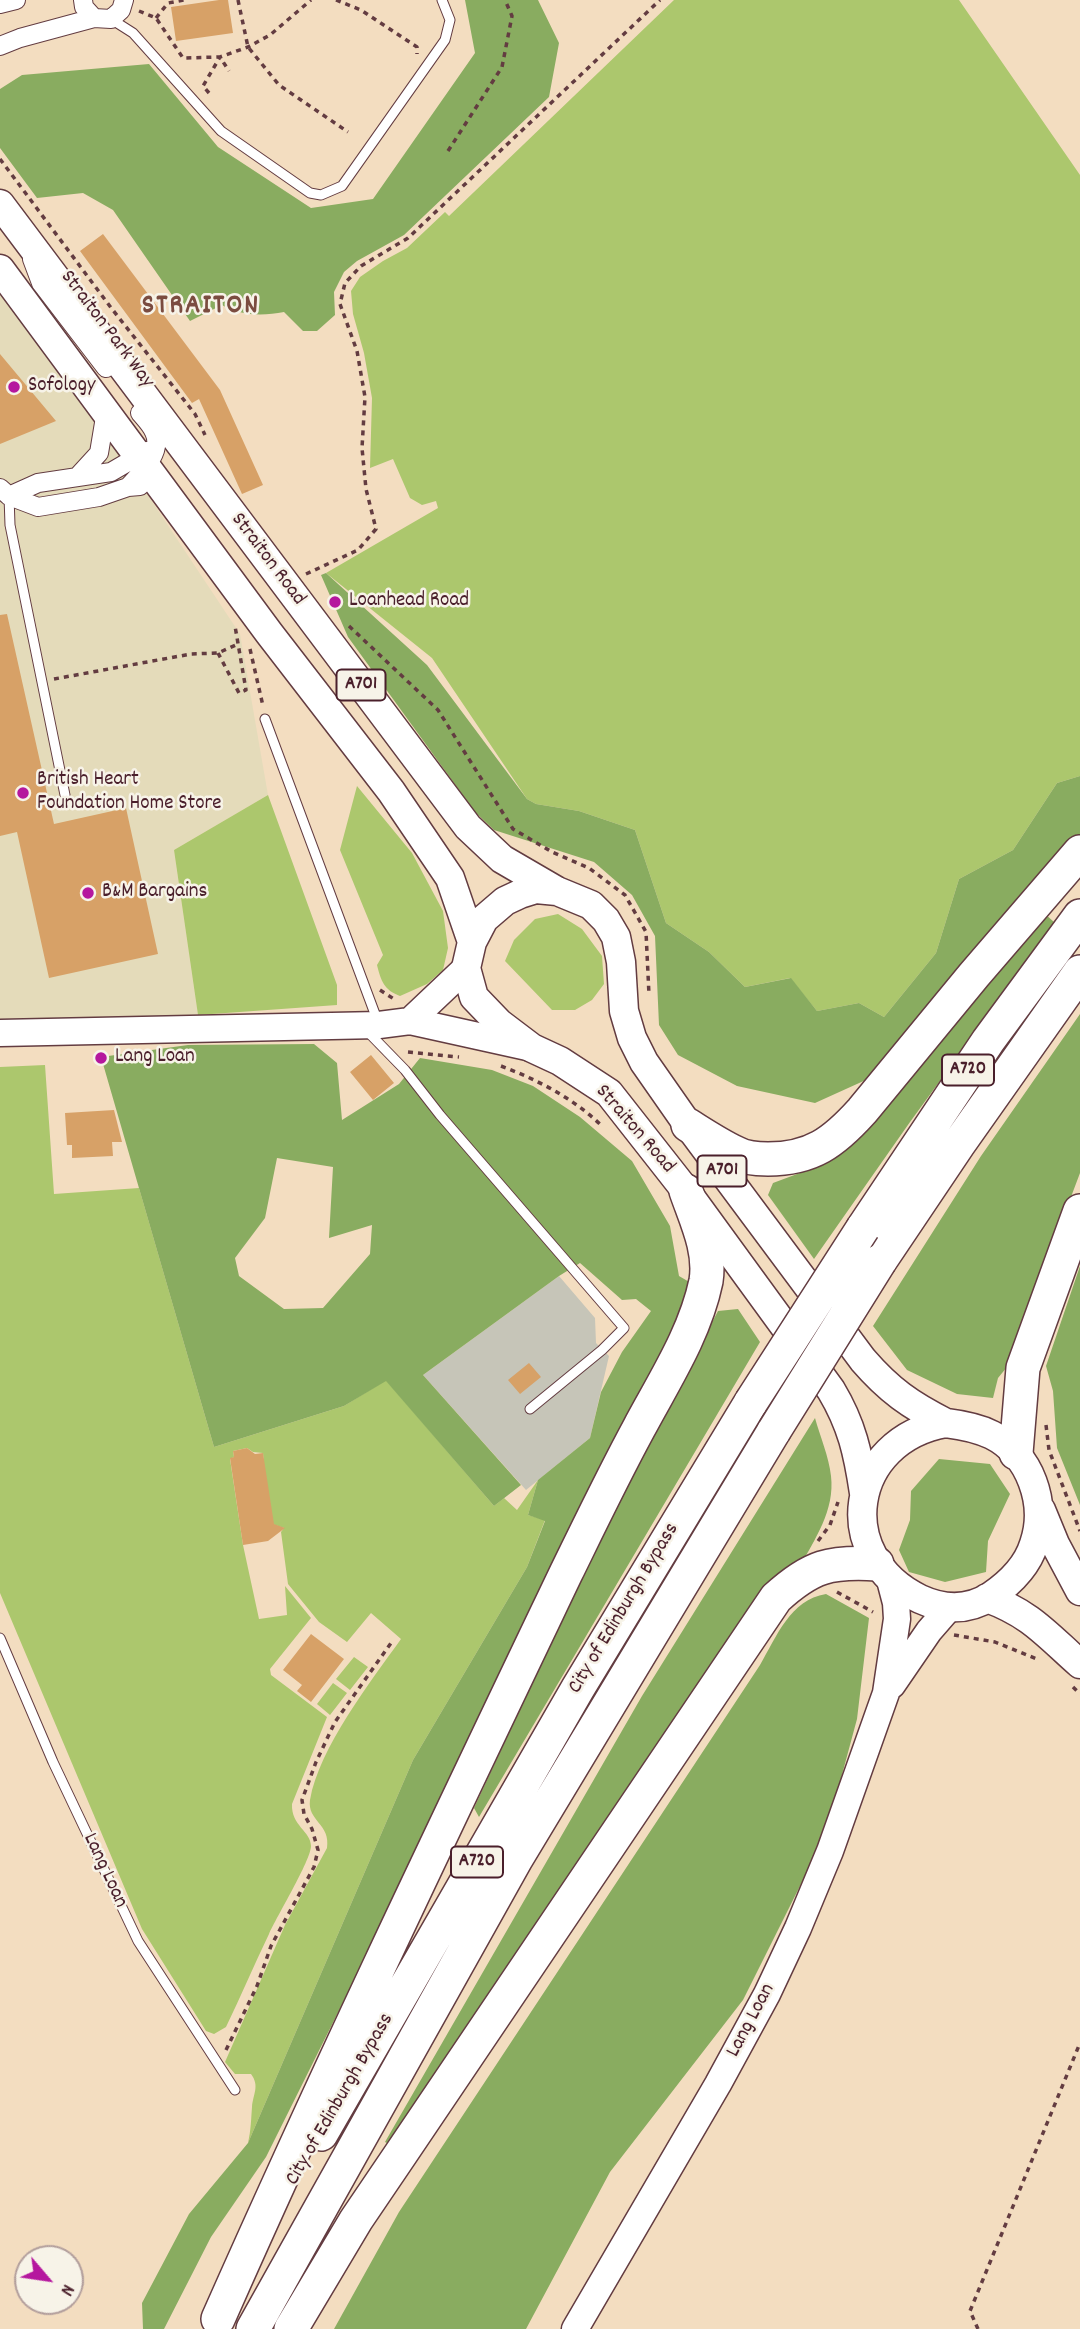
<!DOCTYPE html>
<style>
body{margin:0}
#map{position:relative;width:1080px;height:2329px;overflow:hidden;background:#f3ddc0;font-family:Dekko,sans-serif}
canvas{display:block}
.north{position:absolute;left:14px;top:2245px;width:70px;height:70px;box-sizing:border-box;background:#f7f3e8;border:2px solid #b29e9c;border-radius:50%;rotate:119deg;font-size:19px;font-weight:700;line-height:28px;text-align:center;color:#4a1f2b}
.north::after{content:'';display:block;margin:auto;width:24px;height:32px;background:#b5179e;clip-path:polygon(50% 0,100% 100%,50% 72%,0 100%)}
</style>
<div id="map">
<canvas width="1080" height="2329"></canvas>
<div class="north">N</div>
</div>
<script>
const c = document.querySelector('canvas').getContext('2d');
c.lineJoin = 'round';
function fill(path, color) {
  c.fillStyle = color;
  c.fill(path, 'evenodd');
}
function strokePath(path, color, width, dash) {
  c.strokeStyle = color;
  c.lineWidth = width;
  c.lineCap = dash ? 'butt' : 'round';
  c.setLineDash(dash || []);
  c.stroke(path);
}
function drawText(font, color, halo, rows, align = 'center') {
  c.font = font + ' Dekko,sans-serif';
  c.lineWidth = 5;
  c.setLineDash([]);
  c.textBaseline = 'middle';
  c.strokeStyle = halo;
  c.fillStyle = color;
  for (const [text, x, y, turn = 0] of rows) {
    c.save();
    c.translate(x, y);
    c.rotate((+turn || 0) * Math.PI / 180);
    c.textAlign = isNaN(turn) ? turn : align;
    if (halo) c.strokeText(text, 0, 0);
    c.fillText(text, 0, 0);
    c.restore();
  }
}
fill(new Path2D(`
 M0 290 104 429 240 634 268 795 174 850 198 1015 0 1026Z`), '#e4dbba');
fill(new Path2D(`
 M559 1276 595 1318 596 1343 609 1356 590 1438 526 1490 423 1375Z`), '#c6c5b8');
fill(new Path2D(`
 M674 0H959L1080 175V776L1057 783 1013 850 959 879 936 953 884 1017 859 1003 817 1011 790 978 745 987 709 952 666 923 635 830 579 811 536 804 527 799 432 658 326 573 438 508 436 501 422 505 410 498 393 459 370 468 372 398 364 353 353 314 351 291 360 277 383 261 407 248 445 212 449 216Z
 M357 786 412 853 443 911 448 948 443 970 427 984 400 996C384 990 381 981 377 965L383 955 340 850Z
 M268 795 337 985V1005L198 1015 174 850Z
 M558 914 582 929 602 956 604 984 592 1000 575 1010H552L505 961 514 940 535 919Z
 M45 1065 54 1194 139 1188 214 1447 344 1406 386 1380 494 1506 504 1498 517 1510 538 1480 528 1515 545 1520 527 1567 413 1760 248 2143C251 2130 251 2120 252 2107 253 2094 260 2086 251 2074H235L225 2062 285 1925 327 1848C331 1824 307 1821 310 1800 319 1748 371 1681 401 1639L371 1613 347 1642 319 1622 288 1584 281 1532 284 1528 269 1523 263 1453 253 1452 247 1448 233 1451 234 1457 230 1459 243 1545 259 1619 287 1615 285 1586 311 1618 270 1669 271 1675 327 1717 292 1804C291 1826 311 1831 311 1846 311 1860 276 1918 269 1934 254 1965 241 1996 226 2027L214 2034 206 2031 142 1929 0 1593V1067Z
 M354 1657 368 1667 350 1690 336 1679Z
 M333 1683 347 1693 330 1715 317 1704Z`), '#acc76d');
fill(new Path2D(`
 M465 0H538L559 43 549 97 404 235 357 261 344 272 334 292 335 315 317 331H303L284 312C263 316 241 316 222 305L190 321 113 210 83 193 37 198 0 148V89L22 75 149 64 218 147 311 208 373 199 475 53Z
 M326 573 427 665 527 799 536 804 579 811 635 830 666 923 709 952 745 987 791 978 817 1011 859 1003 884 1017 936 953 959 879 1013 850 1057 783 1080 776V836L868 1079 815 1103 737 1086 678 1055 659 1025 655 936 632 895 594 862 494 830 475 812 348 637 321 575Z
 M1043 912 1055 923 910 1122 814 1259 768 1195 773 1183 824 1164 854 1141Z
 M1080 1014V1173L1007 1367 998 1378 993 1398 957 1394 907 1370 873 1326 981 1156Z
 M314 1044 337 1063 342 1120 399 1084 420 1058 492 1070 533 1086 580 1117 632 1161 670 1226 679 1276 691 1283 673 1340 266 2157 211 2237 164 2329H143L142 2303 189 2214 248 2143 413 1760 527 1567 545 1521 528 1515 538 1480 590 1438 601 1392 622 1352 651 1311 636 1299 622 1300 580 1263 559 1276 423 1375 521 1485 494 1506 386 1381 344 1406 214 1447 101 1057 188 1045ZM277 1158 333 1167 329 1238 372 1225 370 1254 323 1308 284 1309 239 1276 235 1258 265 1218Z
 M1080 1266V1505L1057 1448 1053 1391 1046 1366Z
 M738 1309 760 1342 479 1817 474 1808 596 1546 718 1311Z
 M815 1418C820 1436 829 1457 831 1476 835 1510 815 1539 799 1568L394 2147 385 2142 642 1696Z
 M939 1459 990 1464 1010 1494 988 1541 986 1572 945 1582 909 1572 899 1550 910 1520 911 1491Z
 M826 1594 869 1618 857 1719 826 1834 743 2000 610 2172 526 2329H334L399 2212 760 1665C777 1636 790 1600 826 1594Z`), '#89ac60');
fill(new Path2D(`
 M219 0H228L233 33 176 41 171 7Z
 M103 234 220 390 263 485 242 494 199 399 192 403 80 251Z
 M0 354 56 421 0 444Z
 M7 614 54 824 126 808 158 954 49 978 17 832 0 836V615Z
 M371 1055 394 1083 373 1100 350 1072Z
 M114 1110 122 1142H112L113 1156 72 1158V1145H67L65 1113Z
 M529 1363 541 1377 520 1394 508 1380Z
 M247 1448 255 1454 263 1453 274 1524 285 1528 268 1541 243 1545 230 1458 234 1457 233 1451Z
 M311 1634 344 1659 311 1702 297 1691 302 1685 283 1670Z`), '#d7a167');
const lane = new Path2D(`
 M111 19 133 33 221 131 310 193 321 195 342 186 445 40 450 20 442 0
 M7 497 9 496 10 525 65 795
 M265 719 378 1022
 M367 1031 405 1070 440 1115 624 1328 602 1350 530 1409
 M0 1638 53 1762 138 1941 235 2090`);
const street = new Path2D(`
 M83 0 84 7 94 18
 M0 4 16 0
 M0 46 20 38 94 18 111 19 121 10 124 0
 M32 259 41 283 106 368
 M77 477 99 453 106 411
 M128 487C140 474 164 452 154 432 151 425 145 419 140 413
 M0 488 9 496 38 507 99 497 128 487 140 486
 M9 496 38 483 111 472 147 451`);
const secondary = new Path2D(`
 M410 1021 466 968
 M0 1033 379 1025 410 1021 532 1048
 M892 1685 929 1631 949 1608
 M575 2329 718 2084 767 1994 798 1928 830 1851 886 1693 897 1619 896 1603 890 1580`);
const primary = new Path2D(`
 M0 204 468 827 502 859 557 891 591 905 606 920 616 937 621 962 624 1011 632 1038 644 1062 688 1125 863 1360C889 1390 910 1405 946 1423
 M0 269 269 633 391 791 450 878 472 942
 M557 891 536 889 520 894 505 901 484 919 472 942 466 968 474 997 499 1023 532 1048 560 1061 609 1093 686 1191 831 1390C852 1425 858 1453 864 1493
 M946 1423C962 1425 978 1428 992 1435 1030 1454 1048 1504 1034 1544 1027 1567 1010 1583 991 1596 968 1611 944 1610 920 1599 831 1556 849 1440 946 1423Z
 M1041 1510 1055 1544 1080 1591
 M987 1598C1031 1614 1046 1634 1080 1664`);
const highway = new Path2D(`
 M688 1125C704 1135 719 1145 736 1153 745 1158 757 1159 768 1159 812 1159 834 1142 862 1111L974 975 1080 852
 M863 1228 988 1041 1080 916
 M880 1261 958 1145 1080 972
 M1016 1453 1023 1368 1080 1211
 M321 2134 578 1688 751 1402
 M218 2319C329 2068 448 1820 566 1573 590 1524 613 1476 639 1428 664 1381 695 1334 706 1281 711 1250 696 1220 686 1191
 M253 2329 516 1859 774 1431
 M291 2329 356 2220 398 2158 776 1598C811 1566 830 1561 877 1564`);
strokePath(lane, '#633c41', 11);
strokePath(street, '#633c41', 20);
strokePath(secondary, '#633c41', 29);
strokePath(primary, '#633c41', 31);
strokePath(highway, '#633c41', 36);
strokePath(new Path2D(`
 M238 0 248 47 279 85 348 132
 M336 0 361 10 417 47V54
 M139 11 156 18 183 58 220 57 229 71
 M156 18 168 3 184 0
 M209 93 203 86 220 57 248 47 270 35 311 0
 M448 151 502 67 512 16 505 0
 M0 159 112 309 195 414 205 435
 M306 574 358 550 376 529 366 489 362 448 365 397 357 351 340 304 345 283 361 266 408 238 660 0
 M349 626 438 710 513 829 552 852 589 868 625 895 646 932 649 995
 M250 649 263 706
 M218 653 239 693 246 690 235 626
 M54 679 191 654 218 653 238 644
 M380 990 394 999
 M408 1052 459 1057
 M501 1066C538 1080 573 1098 602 1126
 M1046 1425 1049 1450 1080 1531
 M818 1541 830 1525 838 1502
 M837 1592 873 1612
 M954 1635 995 1642 1037 1659
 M1073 1687 1080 1694
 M226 2050 257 1986 271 1946 314 1867 318 1850 312 1829 304 1814 302 1800 316 1762 335 1722 391 1643
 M978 2329 970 2311 1080 2043`), '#633c41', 3.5, [5, 5]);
strokePath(lane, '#fff', 9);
strokePath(street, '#fff', 18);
strokePath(secondary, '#fff', 26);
strokePath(primary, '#fff', 28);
strokePath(highway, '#fff', 33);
const highwayBridge = new Path2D(`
 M751 1402 863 1228
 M774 1431 880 1261`);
strokePath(highwayBridge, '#633c41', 36, []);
strokePath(highwayBridge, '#fff', 33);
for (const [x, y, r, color] of [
 [14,387,7,"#b5179e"],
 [335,602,7,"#b5179e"],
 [23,793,7,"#b5179e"],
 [88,893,7,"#b5179e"],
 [101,1058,7,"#b5179e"]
]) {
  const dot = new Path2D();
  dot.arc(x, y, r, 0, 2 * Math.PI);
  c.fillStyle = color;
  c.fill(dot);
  strokePath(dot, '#f7f3e8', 2.5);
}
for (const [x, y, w] of [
 [361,685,49],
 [968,1070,52],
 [722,1171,49],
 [477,1862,52]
]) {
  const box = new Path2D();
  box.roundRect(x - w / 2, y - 15.5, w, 31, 5);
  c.fillStyle = '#f7f3e8';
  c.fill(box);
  strokePath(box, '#4a1f2b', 2);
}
drawText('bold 19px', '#4a1f2b', null, [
 ["A701",361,685],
 ["A720",968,1070],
 ["A701",722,1171],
 ["A720",477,1862]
]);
drawText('21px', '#4a1f2b', '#f7f3e8', [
 ["Straiton Park Way",106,330,53],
 ["Straiton Road",267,560,53],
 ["Straiton Road",634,1130,49],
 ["City of Edinburgh Bypass",625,1609,-59],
 ["Lang Loan",104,1871,65],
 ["Lang Loan",752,2021,-62],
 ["City of Edinburgh Bypass",341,2100,-60]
]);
drawText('21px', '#4a1f2b', '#f7f3e8', [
 ["Sofology",28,387],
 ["Loanhead Road",349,602],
 ["British Heart",37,781],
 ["Foundation Home Store",37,805],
 ["B&M Bargains",102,893],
 ["Lang Loan",115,1058]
], 'left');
c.letterSpacing = '2px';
drawText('bold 28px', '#7b4c40', '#f7f3e8', [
 ["STRAITON",201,308]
]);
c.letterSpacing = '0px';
</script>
